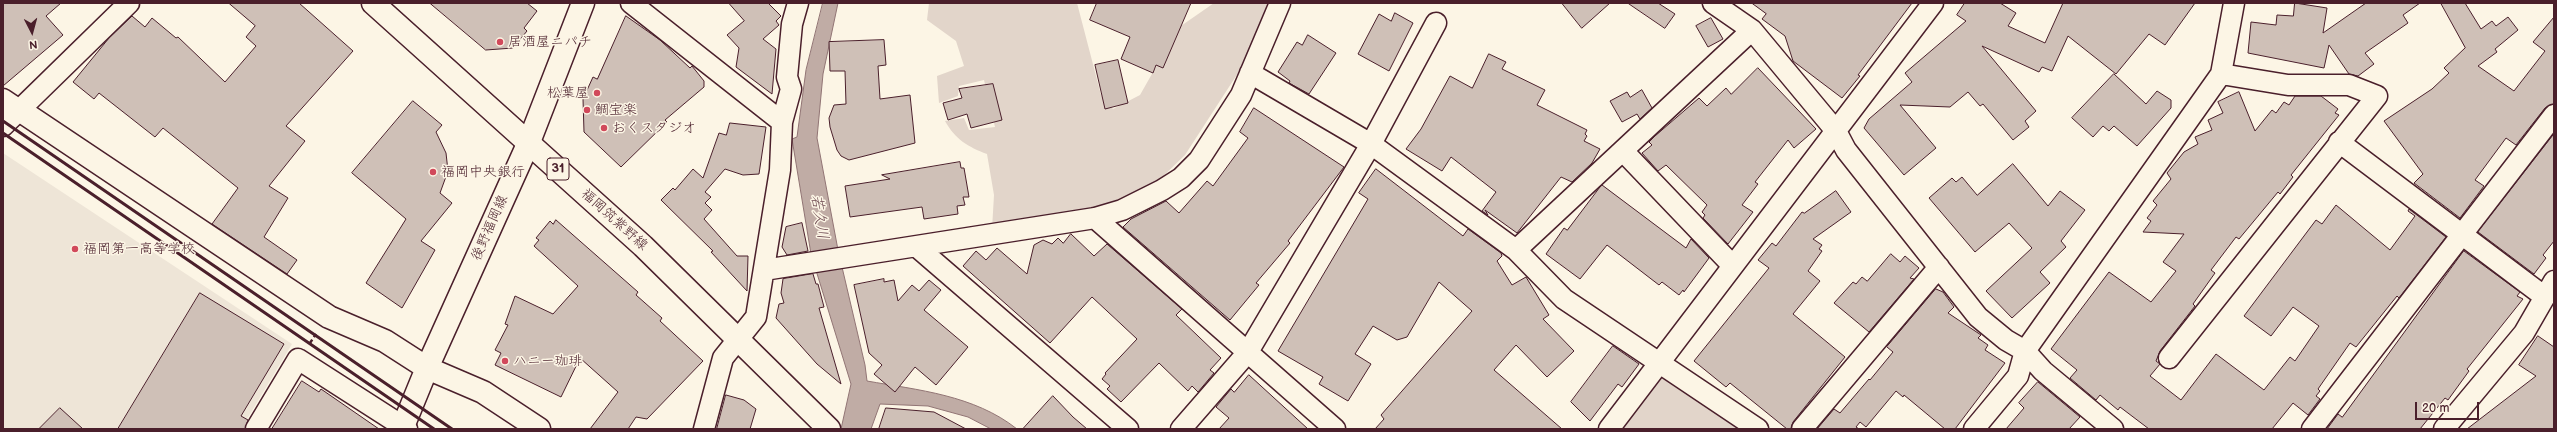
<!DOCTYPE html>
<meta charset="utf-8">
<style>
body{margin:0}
#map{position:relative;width:2557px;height:432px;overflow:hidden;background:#fcf5e5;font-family:"Balsamiq Sans",sans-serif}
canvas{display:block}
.frame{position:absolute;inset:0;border:4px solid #4a1f2b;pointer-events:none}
.north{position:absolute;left:12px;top:12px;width:40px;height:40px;-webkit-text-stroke:3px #fcf5e5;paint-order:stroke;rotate:174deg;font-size:11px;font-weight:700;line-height:16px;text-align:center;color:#4a1f2b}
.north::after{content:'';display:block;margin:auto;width:14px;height:18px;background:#4a1f2b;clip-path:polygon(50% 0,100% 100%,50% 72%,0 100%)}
.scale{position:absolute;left:2415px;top:402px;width:64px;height:18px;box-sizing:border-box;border:2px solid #4a1f2b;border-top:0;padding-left:5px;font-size:12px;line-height:14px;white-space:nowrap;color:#4a1f2b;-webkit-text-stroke:3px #fcf5e5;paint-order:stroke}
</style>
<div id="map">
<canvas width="2557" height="432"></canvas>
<div class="frame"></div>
<div class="north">N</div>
<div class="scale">20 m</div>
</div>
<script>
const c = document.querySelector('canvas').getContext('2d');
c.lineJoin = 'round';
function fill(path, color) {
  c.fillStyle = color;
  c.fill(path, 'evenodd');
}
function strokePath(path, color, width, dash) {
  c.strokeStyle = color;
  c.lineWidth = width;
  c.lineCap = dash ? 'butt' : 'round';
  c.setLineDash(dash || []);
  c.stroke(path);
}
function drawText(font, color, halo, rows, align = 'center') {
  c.font = font + ' "Balsamiq Sans","Klee One",sans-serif';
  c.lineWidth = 3;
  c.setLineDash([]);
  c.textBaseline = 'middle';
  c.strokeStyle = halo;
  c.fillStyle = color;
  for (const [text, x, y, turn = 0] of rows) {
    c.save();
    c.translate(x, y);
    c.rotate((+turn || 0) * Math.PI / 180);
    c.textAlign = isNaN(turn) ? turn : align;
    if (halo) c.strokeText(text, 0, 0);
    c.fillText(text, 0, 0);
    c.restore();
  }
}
fill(new Path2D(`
 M3 153 292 344 241 429H3Z`), '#eee5d7');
fill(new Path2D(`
 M929 3H1077L1101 95 1113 109 1140 95 1178 28 1214 3H1270L1238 73 1185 155 1153 186 1095 212 992 229 994 195 987 154C968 147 955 139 945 121L964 118 969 130 995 127 984 80 959 86 958 96 939 103 937 76 964 66 956 41 927 20Z
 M1661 369 1747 429H1615Z`), '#e2d5ca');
const water = new Path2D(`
 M823 3H838L823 74 817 138 838 250 865 365 867 381C918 390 974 395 1017 429H991L968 417 928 406 880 404 871 429H841L851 384 811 254 792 139 797 137 806 70Z`);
fill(water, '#c0aca5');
strokePath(water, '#917474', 1);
const building = new Path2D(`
 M3 3H61L46 16 63 35 3 86Z
 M229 3H299L353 51 286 126 305 141 269 186 288 198 264 237 297 260 287 274 212 224 238 188 163 128 155 137 99 93 94 99 73 82 109 38 132 16 145 27 152 18 176 38 178 37 225 82 256 46 246 37 255 26Z
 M430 3H527L537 11 524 28 527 31 513 48 486 50Z
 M729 3H768L781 16 776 21 779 25 763 39 776 49 772 94 736 67 739 48 727 35 744 21Z
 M1097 3H1191L1163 68 1156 65 1153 73 1121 59 1130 37 1090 20Z
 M1562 3H1610L1582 28Z
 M1628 3H1658L1675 14 1665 28Z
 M1752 3H1912L1858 75 1860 76 1842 98 1793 61 1785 36 1762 19 1766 14Z
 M1965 3H2000L2016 13 2008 26 2045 43 2063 3H2195L2165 45 2149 34 2116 74 2068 36 2052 71 2042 67 2039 72 1982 46 2036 111 2025 121 2029 127 2013 140 1983 104 1980 106 1968 92 1950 107 1900 105 1936 148 1904 175 1864 128 1869 119 1912 82 1905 73 1966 21 1957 15Z
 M2295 3 2327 8 2323 33 2366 3H2420L2403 15 2408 23 2365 53 2374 64 2358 76 2349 74 2329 45 2324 68 2248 53 2251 22 2276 25 2277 15 2293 16Z
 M2441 3H2465L2481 29 2492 21 2496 26 2508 17 2518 30 2495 49 2497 52 2478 66 2514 91 2545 51 2533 42 2554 17V104L2545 108 2516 145 2506 138 2475 180 2484 186 2460 218 2414 183 2423 174 2384 121 2432 89 2449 73 2444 68 2465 48Z
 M1395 13 1413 23 1389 71 1358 54 1379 14 1391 21Z
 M626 16 660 40 690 68 692 66 704 81V87L665 120 667 122 621 167 584 132 583 99 593 77 597 79Z
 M1711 18 1723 39 1708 47 1696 26Z
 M1308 35 1336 53 1309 94 1289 83 1290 81 1278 72 1297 42 1302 45Z
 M884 40 886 65 878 66 880 99 910 95 915 143 849 160 841 156 837 150 830 127 829 118 834 105 846 104 845 71H830L829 42Z
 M1489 54 1506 62 1502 69 1545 90 1537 105 1587 130 1585 134 1587 136 1584 141 1600 149 1592 163 1572 182 1561 177 1517 233 1485 210 1488 215 1482 211 1496 192 1451 157 1442 171 1406 149 1421 129 1450 76 1472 88Z
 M1118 60 1128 103 1105 109 1095 65Z
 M1758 68 1816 129 1794 148 1788 140 1755 182 1758 184 1742 205 1753 212 1728 244 1703 218 1705 215 1702 212 1707 205 1666 165 1658 171 1642 153 1652 145 1649 142 1655 136 1699 98 1707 106 1726 88 1731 94Z
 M2114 74 2146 104 2157 91 2171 100V108L2137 146 2114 126 2109 131 2103 126 2093 137 2072 118Z
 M993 84 1002 120 971 128 967 114 948 120 943 103 962 98 959 89Z
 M1642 90 1652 108 1640 119 1637 114 1622 122 1610 101 1627 92 1630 97Z
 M2239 92 2255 131 2272 110 2276 113 2284 102 2289 105 2295 96H2321L2338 109 2335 113 2339 115 2291 175 2293 177 2280 194 2278 192 2239 239 2236 237 2211 270 2215 273 2193 304 2195 306 2160 351 2156 361 2160 364 2150 376 2181 400 2216 354 2264 390 2290 357 2295 361 2319 326 2293 307 2271 336 2244 316 2316 220 2322 224 2336 205 2390 250 2415 216 2408 211 2409 209 2446 237 2399 298 2397 296 2356 347 2350 343 2318 389 2320 391 2316 396 2320 399 2308 415 2293 403 2272 429H2149L2120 407 2118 410 2100 395 2096 400 2070 378 2077 370 2051 349 2109 272 2151 302 2176 271 2163 262 2184 234 2143 232 2151 221 2147 218 2157 205 2153 201 2171 179 2167 173 2184 152 2198 144 2195 137 2212 130 2208 120 2223 113 2218 102Z
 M413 101 442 125 436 132 446 153 448 171 440 193 452 203 421 241 435 250 402 308 366 283 406 219 352 173Z
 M1254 108 1344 167 1288 241 1290 243 1256 283 1259 285 1230 320 1123 227 1131 219 1166 201 1179 213 1207 181 1213 186 1248 138 1240 132Z
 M730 123 766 127 759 174 743 175 725 169 705 192 711 197 705 203 712 210 704 219 737 256H748L747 291 711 252 713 251 661 200 673 188 675 190 693 169 703 178 719 133 726 135Z
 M2554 134V241L2543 255 2546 258 2534 274 2478 232Z
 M960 162 961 168H964L969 197H963L965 205 957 206 958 214 924 219 922 207 850 217 845 186 890 179 882 175Z
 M2013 164 2048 206 2060 191 2085 210 2061 241 2066 247 2040 272 2050 283 2012 318 1986 291 2032 248 2009 223 1975 252 1929 198 1952 178 1956 182 1962 177 1977 195Z
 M1376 169 1463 236 1468 229 1501 253 1502 256 1497 261 1512 285 1526 277 1549 315 1543 319 1574 351 1547 377 1516 345 1494 370 1562 429H1375L1384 419 1381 415 1472 311 1439 282 1407 337 1397 340 1373 326 1355 354 1371 364 1348 401 1319 384 1323 377 1278 351 1368 199 1359 193Z
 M1602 185 1686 248 1691 239 1709 258 1684 292 1683 290 1679 295 1662 282 1659 285 1607 245 1580 279 1546 254 1564 228 1567 230Z
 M1836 191 1851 212 1813 239 1822 245 1819 249 1822 251 1808 271 1820 281 1793 314 1845 357 1793 422 1791 429H1787L1730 383 1726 387 1694 361 1769 268 1758 260 1772 243 1776 246 1802 212 1804 213Z
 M556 220 638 292 636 295 662 318 660 321 703 361 647 419 636 417 628 429H590L618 392 580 358 561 397 495 365 501 353 495 350 508 325 505 324 515 296 553 314 578 286 534 246 539 240 536 238 550 221 553 224Z
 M802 223 808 251 787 255 782 247 786 227Z
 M1071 234 1094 256 1107 244 1182 309 1176 315 1221 358 1210 370 1214 373 1198 392 1192 386 1188 391 1159 363 1121 402 1107 389 1110 386 1102 379 1106 374 1105 373 1137 339 1092 297 1050 343 963 266 976 251 986 260 997 248 1027 274 1034 245 1043 240 1052 244 1058 238 1063 243Z
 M2464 251 2520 292 2517 296 2523 299 2467 369 2469 371 2448 400 2445 398 2420 429H2327L2338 414 2342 417Z
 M1891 254 1900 262 1905 256 1919 268 1910 278 1914 279 1869 332 1834 303 1853 282 1856 284 1862 277 1867 281Z
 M813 274 816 284H818L824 307 819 308 841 384 817 364 776 318 779 304 784 303 781 293 783 279Z
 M884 279V282L894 280 898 301 912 285 919 291 929 280 941 290 924 310 968 347 936 385 915 367 895 392 874 374 882 365 869 353 854 285Z
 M1936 289 1943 292 1954 307 1948 313 1981 335 1978 338 1988 345 1985 350 2005 363 1955 429H1945L1904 395 1903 397 1896 391 1866 427 1860 422 1856 427 1859 429H1817L1834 409 1840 413 1869 379 1870 380 1893 352 1887 347Z
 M200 293 284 344 241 416 248 420 245 429H118Z
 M2538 336 2554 347V429H2467L2536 376 2519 365Z
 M1613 346 1639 364 1622 387 1618 384 1590 421 1571 402Z
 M1249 375 1308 429H1219L1229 418 1216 407 1231 389 1234 392Z
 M302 381 319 392 321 389 379 429H272Z
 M2038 382 2080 417 2069 429H2006L2024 408 2019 403Z
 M726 395 744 400 756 409 750 429H717Z
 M1053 396 1073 417 1087 429H1023Z
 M60 408 83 429H39Z
 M886 408 934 412 966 429H879Z`);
fill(building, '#cfc0b7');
strokePath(building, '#4a1f2b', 1);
const street = new Path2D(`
 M631 3 782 122
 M1713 3 1752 30 1836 131 1846 150 1978 317 2006 340 2025 351 2043 371 2113 429
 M1250 73 1371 144 1516 250 1564 299 1758 429
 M2221 74 2234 3
 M3 99 21 111
 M3 126 129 3
 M2339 142 2545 297
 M1623 151 1732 265
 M1095 218 1335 429
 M917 247 1128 429
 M1516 250 1752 30
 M764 270 1095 218 1122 210 1162 190 1181 178 1199 160 1241 95 1280 3
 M256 429 298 359 407 429
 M704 429 723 358 756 317 780 170 782 122 791 89 787 77 792 24 798 3
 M1181 429 1248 352 1371 144 1436 23
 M1609 429 1933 3
 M1802 429 1939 267
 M1974 429 2018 376 2025 351 2221 74 2288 85H2349L2377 96 2169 358
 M2312 429 2554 115
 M2444 429 2524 333 2554 281`);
const secondary = new Path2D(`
 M21 111 329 317 385 341 427 368 483 392 539 429
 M402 429 427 368 529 142 583 3`);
const primary = new Path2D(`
 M373 3 643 246 829 429`);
strokePath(street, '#4a1f2b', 23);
strokePath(secondary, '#4a1f2b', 25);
strokePath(primary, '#4a1f2b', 25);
strokePath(new Path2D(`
 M310 343 316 334`), '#4a1f2b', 2.5, [4, 3]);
strokePath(street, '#fcf5e5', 20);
strokePath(secondary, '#fcf5e5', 22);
strokePath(primary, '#fcf5e5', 22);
strokePath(new Path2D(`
 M3 121 452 429
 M3 133 434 429`), '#4a1f2b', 3);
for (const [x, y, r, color] of [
 [500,42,4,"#d1495b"],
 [597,93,4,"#d1495b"],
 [587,110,4,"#d1495b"],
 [604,128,4,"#d1495b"],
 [433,172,4,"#d1495b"],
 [75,249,4,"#d1495b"],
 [505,361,4,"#d1495b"]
]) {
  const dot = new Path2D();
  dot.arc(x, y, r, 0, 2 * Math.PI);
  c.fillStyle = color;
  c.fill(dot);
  strokePath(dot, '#fcf5e5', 1.5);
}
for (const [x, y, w] of [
 [558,169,22]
]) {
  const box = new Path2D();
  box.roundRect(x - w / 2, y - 11, w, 22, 3);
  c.fillStyle = '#fcf5e5';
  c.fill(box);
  strokePath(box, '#4a1f2b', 1);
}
drawText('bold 13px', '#4a1f2b', null, [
 ["31",558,169]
]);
drawText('14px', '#4a1f2b', '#fcf5e5', [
 ["居酒屋ニパチ",508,42],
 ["松葉屋",589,93,"right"],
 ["鯛宝楽",595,110],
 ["おくスタジオ",612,128],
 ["福岡中央銀行",441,172],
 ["福岡第一高等学校",83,249],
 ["ハニー珈琲",513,361]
], 'left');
drawText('14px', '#4a1f2b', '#fcf5e5', [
 ["福岡筑紫野線",614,220,42],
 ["後野福岡線",490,228,-66]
]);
drawText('italic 15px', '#6d4950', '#fcf5e5', [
 ["若久川",819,217,81]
]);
</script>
